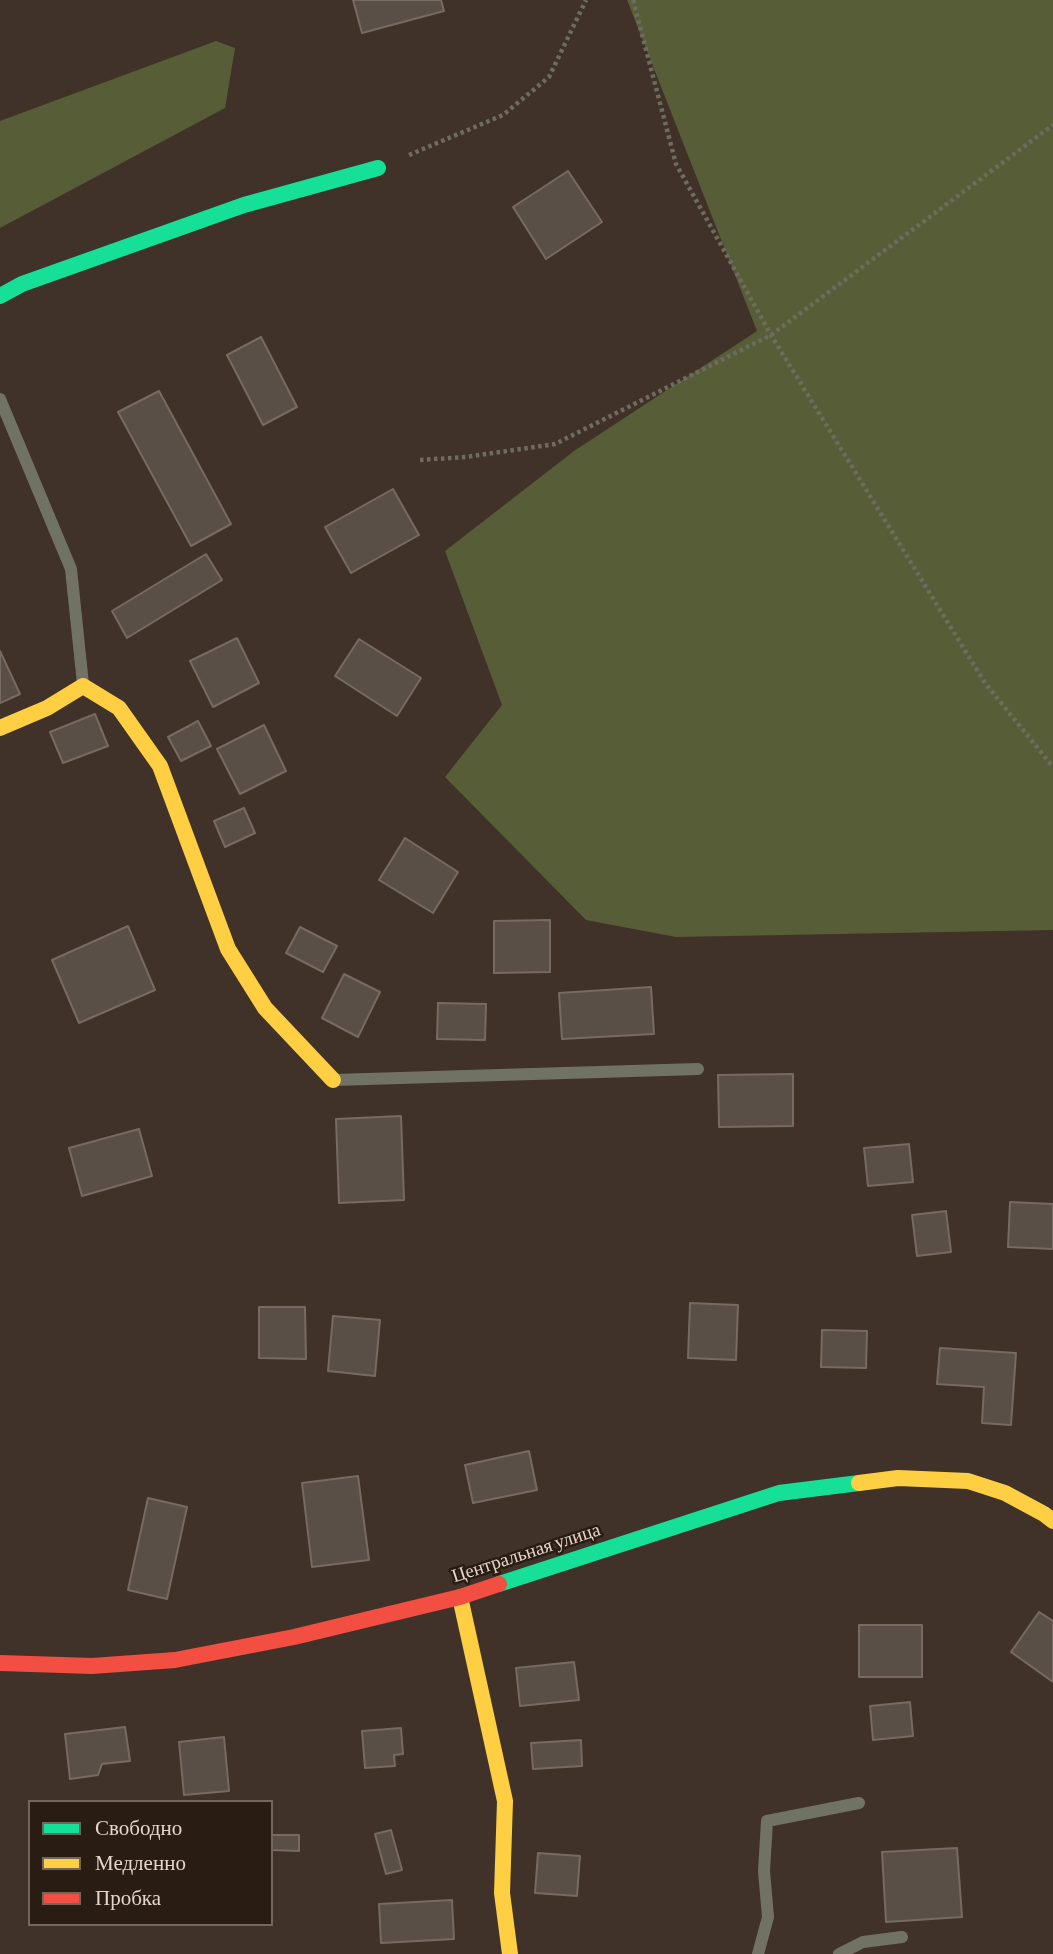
<!DOCTYPE html>
<meta charset="utf-8">
<style>
body{margin:0}
#map{position:relative;width:1053px;height:1954px;overflow:hidden;background:#403228;font-family:"Crimson Pro",serif}
canvas{display:block}
.legend{position:absolute;left:28px;top:1800px;width:245px;height:126px;box-sizing:border-box;background:#281c13;border:2px solid #74665c;margin:0;padding:9px 12px;list-style:none;font-size:21px;color:#e6d5ca}
.legend li{display:flex;align-items:center;gap:14px;height:35px}
.legend b{width:35px;border:2px solid #74665c}
</style>
<div id="map">
<canvas width="1053" height="1954"></canvas>
<ul class="legend">
<li><b style="height:9px;background:#16e098"></b>Свободно</li>
<li><b style="height:9px;background:#ffcf43"></b>Медленно</li>
<li><b style="height:9px;background:#f24e42"></b>Пробка</li>
</ul>
</div>
<script>
const c = document.querySelector('canvas').getContext('2d');
c.lineJoin = 'round';
function fill(path, color) {
  c.fillStyle = color;
  c.fill(path, 'evenodd');
}
function strokePath(path, color, width, dash) {
  c.strokeStyle = color;
  c.lineWidth = width;
  c.lineCap = dash ? 'butt' : 'round';
  c.setLineDash(dash || []);
  c.stroke(path);
}
function drawText(font, color, halo, rows, align = 'center') {
  c.font = font + ' "Crimson Pro",serif';
  c.lineWidth = 5;
  c.setLineDash([]);
  c.textBaseline = 'middle';
  c.strokeStyle = halo;
  c.fillStyle = color;
  for (const [text, x, y, turn = 0] of rows) {
    c.save();
    c.translate(x, y);
    c.rotate((+turn || 0) * Math.PI / 180);
    c.textAlign = isNaN(turn) ? turn : align;
    if (halo) c.strokeText(text, 0, 0);
    c.fillText(text, 0, 0);
    c.restore();
  }
}
fill(new Path2D(`
 M627 0H1053V930L676 937 586 920 445 777 502 705 445 551 574 451 757 331Z
 M216 41 235 48 225 108 0 228V121Z`), '#565d37');
const building = new Path2D(`
 M353 0H441L444 11 362 33Z
 M568 171 602 222 546 259 513 207Z
 M261 337 297 407 263 425 227 355Z
 M159 391 231 524 191 546 118 412Z
 M393 489 419 535 351 573 325 527Z
 M206 554 222 580 127 638 112 611Z
 M237 638 259 683 213 707 190 661Z
 M359 639 421 678 397 716 335 676Z
 M0 651 20 694 0 703Z
 M95 714 108 746 63 763 50 732Z
 M198 721 211 746 181 761 168 737Z
 M264 725 286 771 240 794 217 749Z
 M244 808 255 833 225 847 214 821Z
 M405 838 458 872 433 913 379 880Z
 M550 920V972L494 973V921Z
 M128 926 155 990 79 1023 52 960Z
 M300 927 337 946 323 972 286 953Z
 M344 974 380 992 358 1037 322 1018Z
 M651 987 654 1034 562 1039 559 993Z
 M438 1003 486 1004 485 1040 437 1039Z
 M793 1074V1126L719 1127 718 1075Z
 M401 1116 404 1200 339 1203 336 1119Z
 M139 1129 152 1176 82 1196 69 1148Z
 M909 1144 913 1182 868 1186 864 1148Z
 M1010 1202 1053 1204V1249L1008 1247Z
 M946 1211 951 1252 917 1256 912 1215Z
 M690 1303 738 1305 736 1360 688 1358Z
 M259 1307H305L306 1359 259 1358Z
 M333 1316 380 1320 375 1376 328 1371Z
 M822 1330 867 1331 866 1368 821 1367Z
 M940 1348 1016 1353 1011 1425 982 1423 984 1387 937 1384Z
 M529 1451 537 1490 473 1503 465 1465Z
 M358 1476 369 1560 312 1567 302 1483Z
 M148 1498 187 1507 167 1599 128 1590Z
 M1039 1612 1053 1621V1682L1011 1652Z
 M859 1625H922V1677H859Z
 M574 1662 579 1700 520 1706 516 1668Z
 M910 1702 913 1736 873 1740 870 1706Z
 M125 1727 130 1761 102 1764 98 1775 70 1779 65 1734Z
 M401 1728 403 1754 394 1755 395 1766 365 1768 362 1731Z
 M224 1737 229 1791 184 1795 179 1742Z
 M581 1740 582 1766 533 1769 531 1743Z
 M391 1830 402 1870 386 1874 375 1834Z
 M271 1835H299V1851L271 1850Z
 M957 1848 962 1917 886 1922 882 1852Z
 M538 1853 580 1856 577 1896 535 1893Z
 M452 1900 454 1939 381 1943 379 1904Z`);
fill(building, '#5a4f46');
strokePath(building, '#766a62', 2);
strokePath(new Path2D(`
 M633 0 676 164 771 335 985 683 1053 767
 M409 155 503 115 549 77 586 0
 M420 460 466 457 555 444 771 335 1053 125`), '#6e6b5f', 4.5, [3.5, 3.5]);
strokePath(new Path2D(`
 M0 399 71 569 83 684
 M334 1080 698 1069
 M758 1954 768 1917 764 1871 767 1821 859 1803
 M839 1954 863 1942 902 1937`), '#707364', 12);
strokePath(new Path2D(`
 M0 296 22 284 244 205 378 168
 M499 1584 779 1493 859 1483`), '#16e098', 16);
strokePath(new Path2D(`
 M0 728 47 708 83 686 119 708 160 766 228 949 265 1008 333 1080
 M859 1483 898 1478 968 1481 1005 1493 1044 1514 1053 1521
 M460 1597 505 1801 502 1893 510 1954`), '#ffcf43', 16);
strokePath(new Path2D(`
 M0 1663 92 1666 175 1660 294 1637 460 1597 499 1584`), '#f24e42', 16);
drawText('19px', '#e6d5ca', '#281c13', [
 ["Центральная улица",526,1553,-18]
]);
</script>
